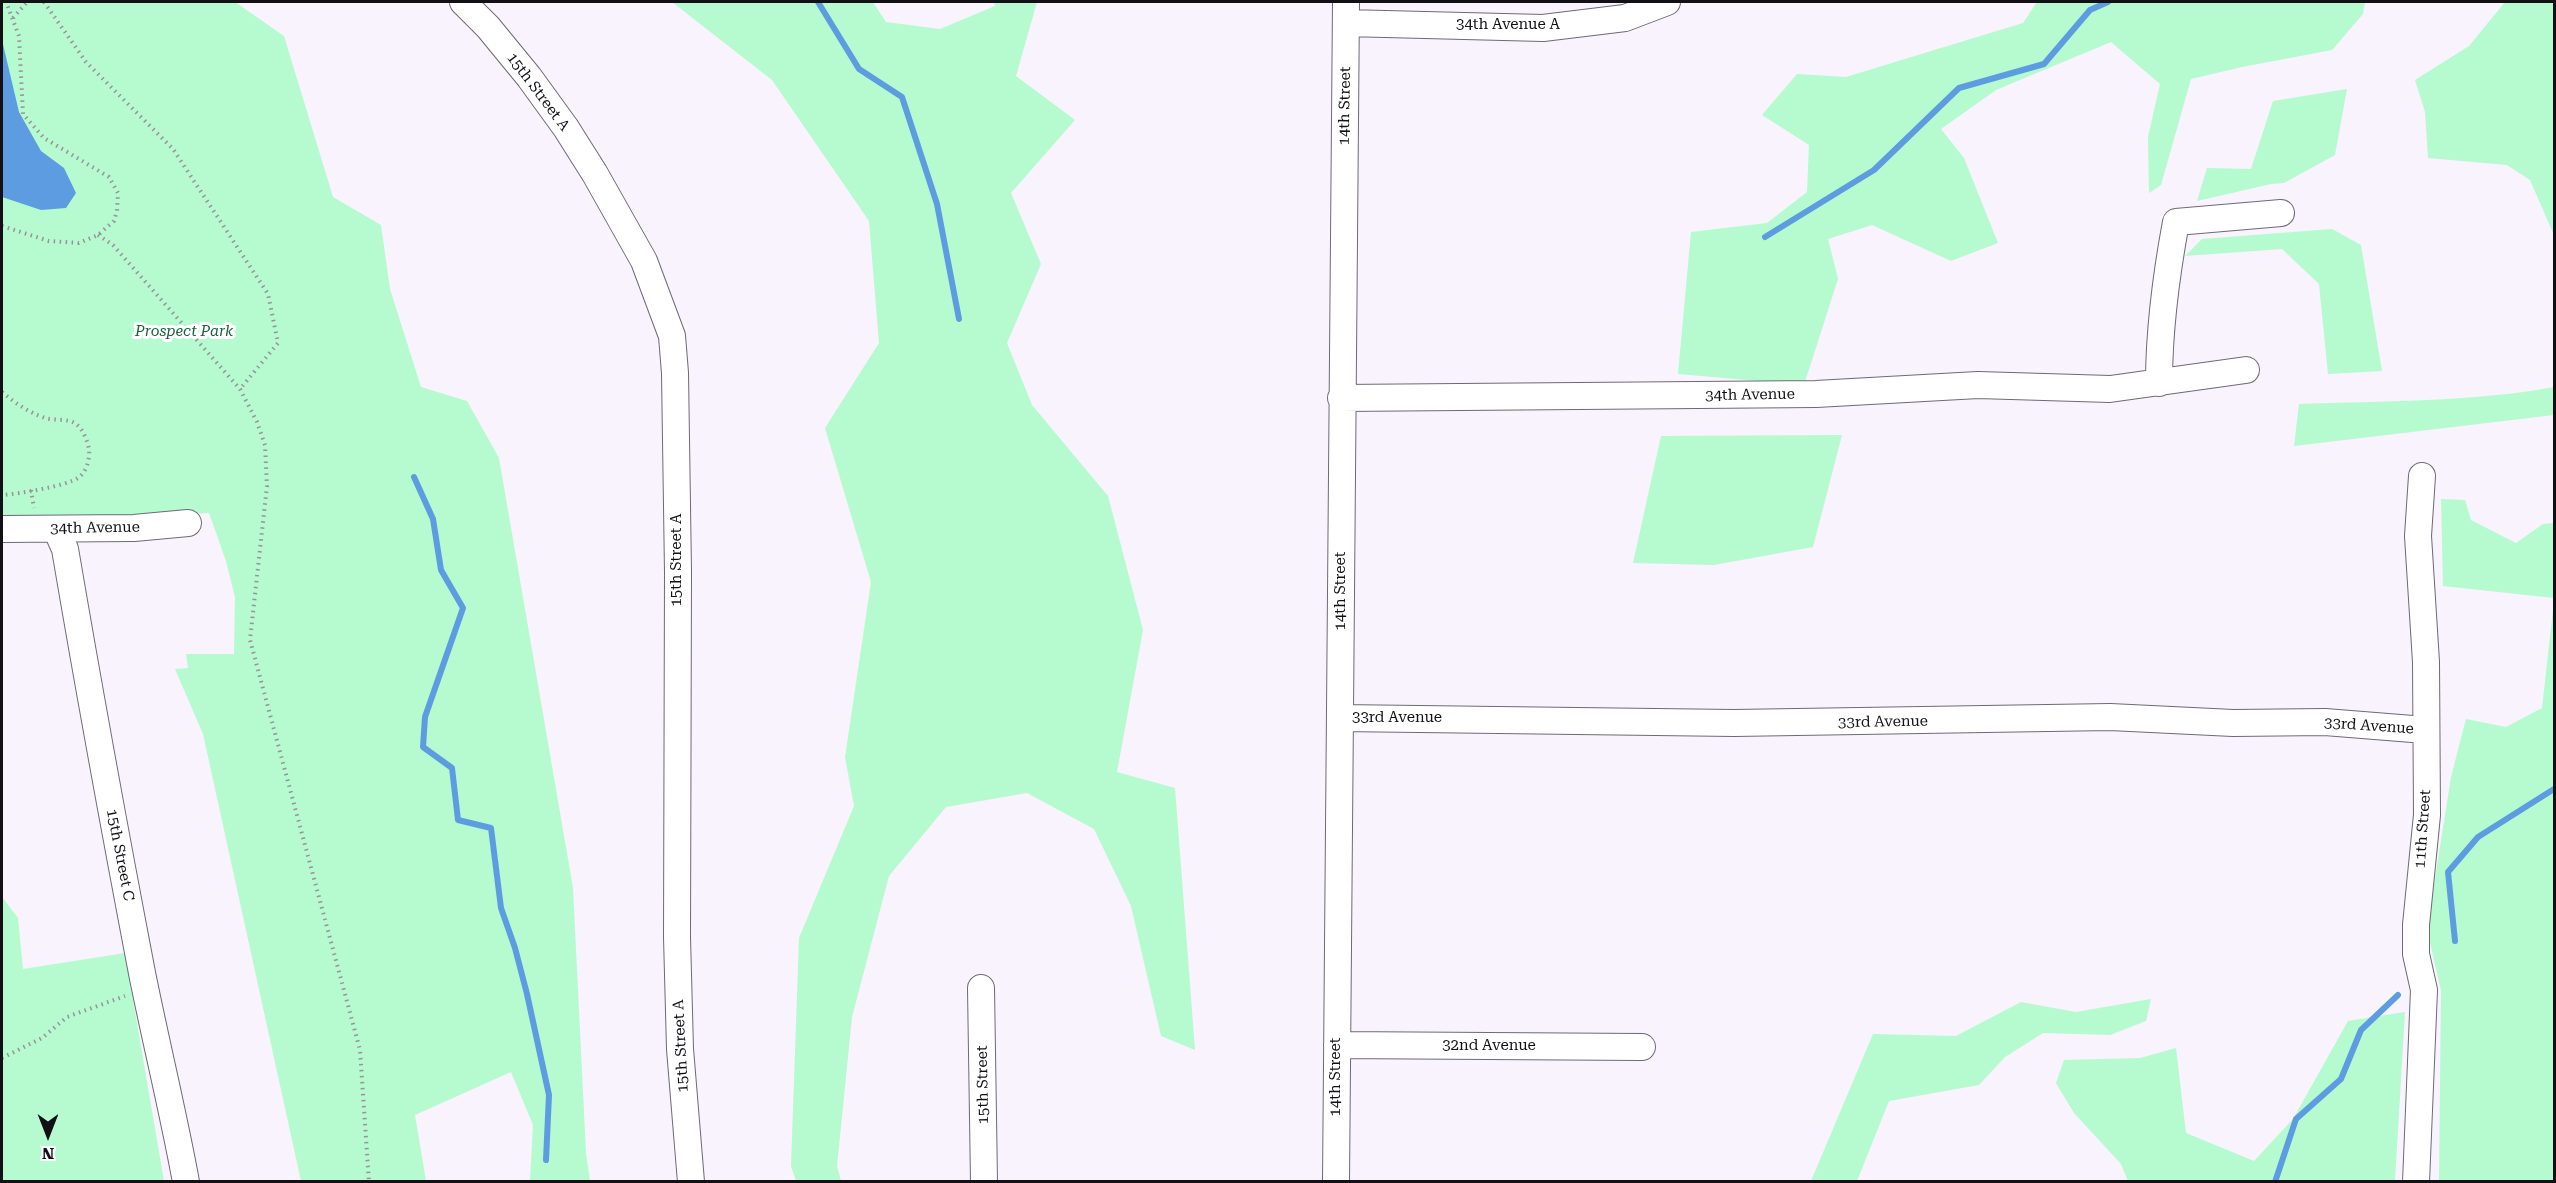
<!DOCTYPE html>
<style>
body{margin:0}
#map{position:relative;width:2556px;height:1183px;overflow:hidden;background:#f8f3fd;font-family:"Roboto Serif",serif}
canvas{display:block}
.frame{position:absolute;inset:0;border:3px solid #121015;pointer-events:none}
.north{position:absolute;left:18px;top:1105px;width:60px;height:60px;-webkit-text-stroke:4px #fff;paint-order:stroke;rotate:180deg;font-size:16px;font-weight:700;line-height:24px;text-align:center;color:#121015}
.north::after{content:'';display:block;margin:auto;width:21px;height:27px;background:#121015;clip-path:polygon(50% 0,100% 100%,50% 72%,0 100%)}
</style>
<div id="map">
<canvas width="2556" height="1183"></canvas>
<div class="frame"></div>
<div class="north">N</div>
</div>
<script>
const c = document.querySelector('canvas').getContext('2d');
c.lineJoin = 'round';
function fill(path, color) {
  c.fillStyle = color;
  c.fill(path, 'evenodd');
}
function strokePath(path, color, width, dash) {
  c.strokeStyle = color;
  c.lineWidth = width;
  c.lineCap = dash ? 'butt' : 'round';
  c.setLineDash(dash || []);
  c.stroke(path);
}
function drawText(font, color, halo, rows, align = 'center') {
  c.font = font + ' "Roboto Serif",serif';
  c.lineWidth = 6;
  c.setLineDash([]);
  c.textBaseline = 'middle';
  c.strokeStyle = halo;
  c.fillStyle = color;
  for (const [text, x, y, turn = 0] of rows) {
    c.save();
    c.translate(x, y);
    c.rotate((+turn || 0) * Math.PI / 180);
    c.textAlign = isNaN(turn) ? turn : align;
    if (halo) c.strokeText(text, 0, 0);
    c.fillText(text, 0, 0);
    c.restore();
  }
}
fill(new Path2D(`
 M2 2H235L284 36 333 197 381 225 390 289 421 387 467 401 499 458 573 888 586 1153 590 1181H530L533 1125 511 1072 415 1115 426 1181H301L203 734 175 669 188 668 186 654H234L235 597 226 561 209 513 2 522Z
 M672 2H873L886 22 940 29 995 6 994 2H1037L1016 76 1075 120 1011 193 1041 264 1007 343 1032 405 1108 496 1143 630 1117 772 1175 788 1195 1050 1161 1036 1131 906 1094 829 1027 793 946 807 889 876 852 1017 837 1166 841 1181H796L791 1166 799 938 854 806 845 757 871 582 825 428 879 343 869 221 772 80Z
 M2037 2H2365L2363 14 2332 50 2242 67 2191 79 2161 185 2149 193 2148 137 2160 84 2111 42 1996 90 1941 129 1964 158 1998 243 1951 261 1872 225 1828 239 1838 279 1804 385 1678 374 1691 232 1767 223 1807 192 1809 145 1762 115 1797 74 1846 77 2023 23Z
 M2505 2H2554V235L2530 180 2507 165 2428 158 2425 112 2415 80 2469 46Z
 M2347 89 2335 155 2284 183 2271 184 2197 201 2207 168 2251 169 2273 101Z
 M2332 229 2361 245 2382 371 2328 374 2319 284 2282 249 2185 256 2202 239Z
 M2554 387V415L2294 446 2299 404C2382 401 2473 402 2554 387Z
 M1842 435 1813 547 1714 565 1633 563 1661 436Z
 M2441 499 2465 500 2471 520 2516 543 2543 524 2554 523V598L2443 586Z
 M2554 601V1181H2439L2441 991 2427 929 2451 777 2466 719 2506 727 2542 708Z
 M2 897 18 918 23 969 125 953 164 1181H2Z
 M2151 999 2146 1021 2110 1035 2043 1033 2005 1057 1979 1085 1889 1101 1857 1181H1811L1873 1034 1956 1036 2021 1002 2076 1012Z
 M2405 1012 2395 1181H2128L2121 1164 2074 1113 2056 1083 2064 1060 2140 1058 2176 1048 2186 1133 2254 1161 2293 1119 2348 1021Z`), '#b6facf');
fill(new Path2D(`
 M2 40 19 112 41 151 64 168 76 193 66 208 41 210 2 197Z`), '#5d9ce1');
strokePath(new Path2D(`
 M818 2 859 69 902 97 937 204 959 319
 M1765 237 1874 170 1959 88 2044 64 2090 10 2108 2
 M414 477 433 519 441 570 463 608 425 717 423 747 452 768 458 820 491 828 501 908 515 948 527 994 549 1095 546 1160
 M2455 941 2448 872 2478 837 2554 789
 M2275 1182 2296 1119 2341 1079 2361 1030 2398 995`), '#5d9ce1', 6);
const street = new Path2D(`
 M463 2 488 27 529 77 566 128 595 174 644 261 672 336 675 373 678 572 677 937 680 1049 691 1182
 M1346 23 1543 28 1625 18 1667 2
 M2159 383C2159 328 2166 276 2176 222L2281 213
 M1341 398 1816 394 1978 385 2110 389 2246 370
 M2 529 134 528 188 523
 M56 529 65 549C89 690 115 832 142 973 156 1043 173 1111 186 1182
 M1340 718 1734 723 2110 717 2233 723 2325 722 2425 730
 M981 988 984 1182
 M1337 1045 1642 1047
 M1336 1182 1346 2
 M2416 1182 2424 990 2416 954V925L2427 815 2426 662 2418 536 2422 476`);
strokePath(street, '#706877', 28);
strokePath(new Path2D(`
 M44 2 86 62 173 149 268 294 278 343 240 389
 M13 18 27 2
 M2 226 49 241 79 243 98 235 114 221 117 211 118 193 109 177 44 138 23 114 19 36 6 2
 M98 235 113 245 240 389 257 422 265 445 267 486 250 640 360 1050 369 1182
 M2 392C15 403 28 412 45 418 55 421 68 418 76 424 83 429 87 440 89 449 90 458 87 472 78 478 66 486 18 494 2 495
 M31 490 34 508
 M2 1058 42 1038 67 1017 125 996`), '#97939b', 4, [1.5, 4.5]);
strokePath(street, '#fff', 26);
drawText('15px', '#121015', '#fff', [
 ["34th Avenue A",1508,25],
 ["15th Street A",538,92,53],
 ["14th Street",1345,106,-89],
 ["34th Avenue",1750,395,-1],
 ["34th Avenue",95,528,-1],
 ["15th Street A",677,560,-90],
 ["14th Street",1341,591,-90],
 ["33rd Avenue",1397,718],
 ["33rd Avenue",1883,722,-1],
 ["33rd Avenue",2369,726,4],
 ["11th Street",2423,829,-86],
 ["15th Street C",120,855,79],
 ["15th Street A",681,1046,-93],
 ["32nd Avenue",1489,1046],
 ["14th Street",1336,1077,-90],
 ["15th Street",983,1085,-91]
]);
drawText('italic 15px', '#1c613c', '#fff', [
 ["Prospect Park",184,332]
]);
</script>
